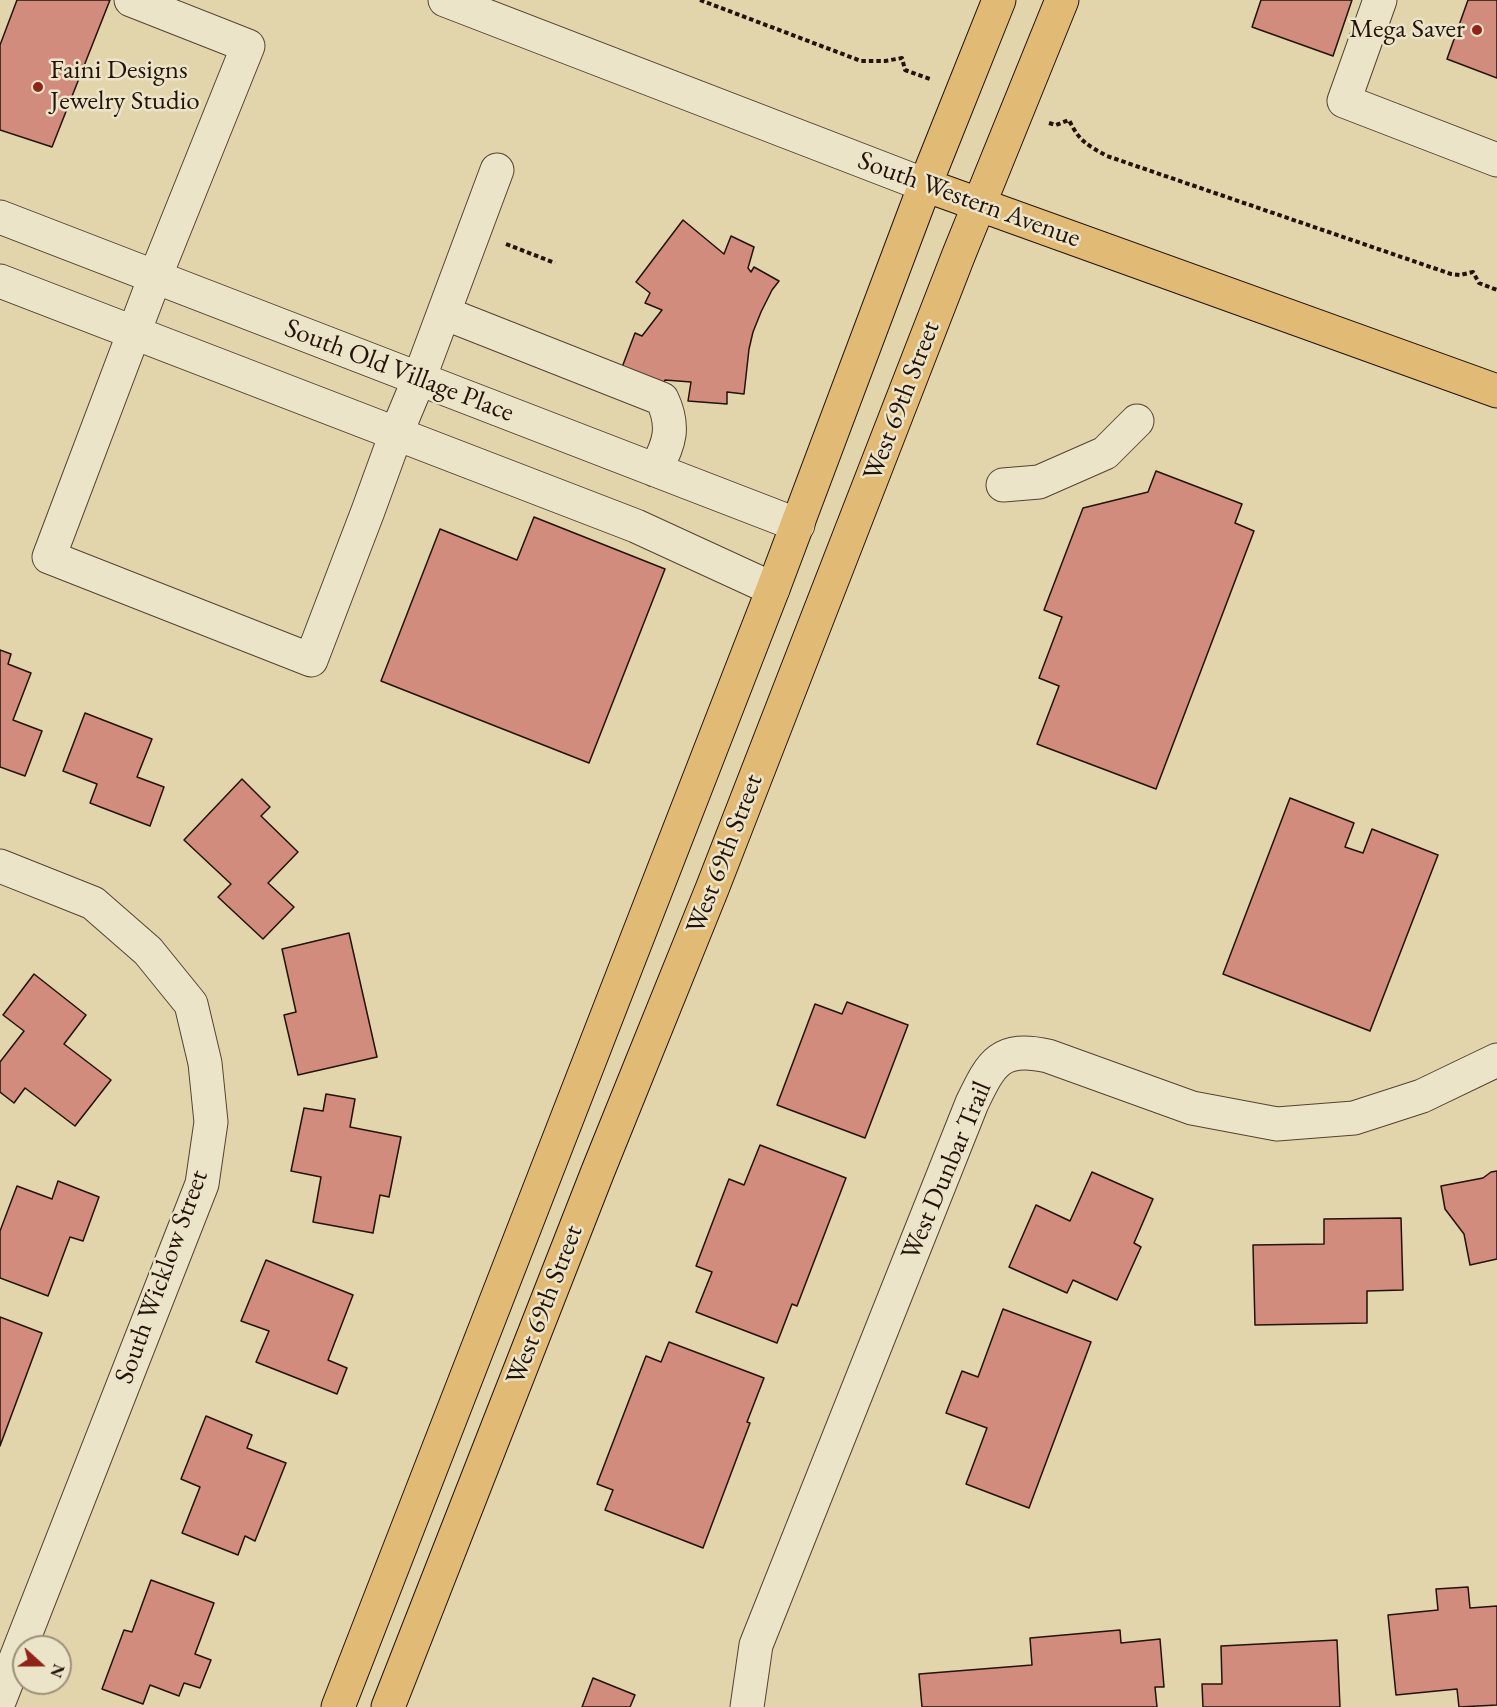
<!DOCTYPE html>
<style>
body{margin:0}
#map{position:relative;width:1497px;height:1707px;overflow:hidden;background:#e2d5ab;font-family:"EB Garamond",serif}
canvas{display:block}
.north{position:absolute;left:12px;top:1635px;width:60px;height:60px;box-sizing:border-box;background:#ece4c8;border:2px solid #9c907b;border-radius:50%;rotate:111deg;font-size:16px;font-weight:700;line-height:24px;text-align:center;color:#231208}
.north::after{content:'';display:block;margin:auto;width:21px;height:27px;background:#8f2418;clip-path:polygon(50% 0,100% 100%,50% 72%,0 100%)}
</style>
<div id="map">
<canvas width="1497" height="1707"></canvas>
<div class="north">N</div>
</div>
<script>
const c = document.querySelector('canvas').getContext('2d');
c.lineJoin = 'round';
function fill(path, color) {
  c.fillStyle = color;
  c.fill(path, 'evenodd');
}
function strokePath(path, color, width, dash) {
  c.strokeStyle = color;
  c.lineWidth = width;
  c.lineCap = dash ? 'butt' : 'round';
  c.setLineDash(dash || []);
  c.stroke(path);
}
function drawText(font, color, halo, rows, align = 'center') {
  c.font = font + ' "EB Garamond",serif';
  c.lineWidth = 5;
  c.setLineDash([]);
  c.textBaseline = 'middle';
  c.strokeStyle = halo;
  c.fillStyle = color;
  for (const [text, x, y, turn = 0] of rows) {
    c.save();
    c.translate(x, y);
    c.rotate((+turn || 0) * Math.PI / 180);
    c.textAlign = isNaN(turn) ? turn : align;
    if (halo) c.strokeText(text, 0, 0);
    c.fillText(text, 0, 0);
    c.restore();
  }
}
const building = new Path2D(`
 M17 0H110L52 147 0 130V45Z
 M1261 0H1352L1333 56 1252 27Z
 M1468 0H1497V78L1447 59Z
 M683 220 724 254 731 236 754 247 748 268 751 272 754 267 779 281 772 290 761 312 753 332 749 349 744 394 727 392V404L688 401 691 382 665 380 663 385 621 370 635 333 642 336 662 310 645 303 650 293 636 282Z
 M1156 471 1242 504 1235 523 1254 531 1156 789 1037 744 1059 686 1039 678 1062 617 1044 610 1083 508 1148 492Z
 M534 517 665 569 589 763 381 681 440 529 517 560Z
 M0 650 11 654 8 664 31 673 13 720 42 731 25 776 0 767Z
 M85 713 152 739 137 777 164 787 150 826 90 803 97 784 63 771Z
 M242 779 270 807 261 816 298 852 268 883 294 907 263 939 218 897 231 884 184 840Z
 M1290 798 1354 823 1345 847 1363 853 1372 829 1438 855 1370 1031 1223 974Z
 M349 933 377 1057 298 1075 284 1015 296 1012 282 949Z
 M34 974 86 1015 64 1044 111 1080 75 1126 25 1088 14 1103 0 1092V1062L24 1031 3 1015Z
 M847 1002 908 1025 865 1138 777 1105 815 1004 842 1014Z
 M326 1094 355 1099 350 1127 401 1137 389 1197 380 1195 373 1233 313 1222 321 1177 291 1171 304 1108 323 1111Z
 M760 1145 846 1178 797 1306 792 1304 777 1343 696 1312 712 1272 696 1266 729 1179 744 1185Z
 M1497 1171V1259L1470 1265 1464 1234 1445 1209 1441 1186 1483 1178 1491 1172Z
 M1092 1172 1153 1199 1134 1243 1141 1247 1117 1300 1073 1280 1067 1293 1009 1267 1036 1205 1070 1221Z
 M58 1181 99 1197 83 1241 70 1237 48 1296 0 1278V1231L17 1186 52 1199Z
 M1401 1218 1403 1290 1367 1291V1323L1255 1325 1253 1245 1324 1244V1219Z
 M266 1260 353 1295 328 1360 347 1368 337 1394 256 1362 269 1331 241 1321Z
 M1003 1309 1091 1342 1029 1508 966 1484 987 1428 946 1413 962 1371 978 1377Z
 M0 1317 42 1333 0 1446Z
 M669 1342 764 1378 747 1422 750 1423 703 1548 605 1510 613 1490 597 1484 646 1356 661 1362Z
 M206 1416 252 1435 247 1448 286 1463 255 1541 245 1536 238 1555 182 1533 200 1487 181 1479Z
 M151 1580 214 1603 195 1654 211 1660 200 1688 184 1683 179 1696 150 1685 143 1704 102 1689 124 1630 132 1632Z
 M1468 1587 1470 1608 1497 1606V1705L1459 1707 1457 1689 1396 1695 1388 1615 1438 1610 1436 1589Z
 M1120 1630 1121 1643 1160 1639 1164 1687H1155L1157 1707H922L919 1674 1032 1665 1030 1638Z
 M1337 1640 1340 1707H1203L1202 1684H1222L1221 1646Z
 M593 1678 635 1695 630 1707H582Z`);
fill(building, '#d18c7d');
strokePath(building, '#231208', 1.5);
const minor = new Path2D(`
 M131 0 248 46 155 277 49 557 311 660 368 511 396 434 419 379 497 170
 M445 0 925 185
 M1380 0 1344 101 1497 160
 M0 217 798 525
 M0 281 636 526 773 589
 M444 313 662 399C675 426 670 444 655 470
 M1003 485 1039 482 1105 453 1137 421
 M0 866 93 903 148 951 191 1004 205 1063 211 1122 202 1184 0 1699
 M747 1707 756 1645 972 1103C991 1064 999 1045 1048 1056L1192 1108 1277 1124 1354 1118 1422 1096 1497 1060`);
const major = new Path2D(`
 M925 185 1497 391
 M338 1707 773 589 925 185 999 0
 M388 1707 598 1171 712 889 959 254 1062 0`);
strokePath(minor, '#534331', 35);
strokePath(major, '#231208', 35);
strokePath(new Path2D(`
 M700 0 861 61H885L902 58 905 70 930 79
 M1049 123 1056 125 1069 120C1079 141 1087 145 1107 156L1451 274 1460 275 1473 272 1479 283 1497 290
 M506 244 555 263`), '#231208', 4, [4.5, 3]);
strokePath(minor, '#ece4c8', 33);
strokePath(major, '#e1ba76', 33);
for (const [x, y, r, color] of [
 [1477,30,6,"#8f2418"],
 [38,87,6,"#8f2418"]
]) {
  const dot = new Path2D();
  dot.arc(x, y, r, 0, 2 * Math.PI);
  c.fillStyle = color;
  c.fill(dot);
  strokePath(dot, '#ece4c8', 2);
}
drawText('27px', '#231208', '#ece4c8', [
 ["Mega Saver",1465,30],
 ["Faini Designs",50,71,"left"],
 ["Jewelry Studio",50,102,"left"]
], 'right');
drawText('27px', '#231208', '#ece4c8', [
 ["South Western Avenue",969,200,20],
 ["South Old Village Place",399,371,21],
 ["West 69th Street",902,401,-69],
 ["West 69th Street",725,854,-69],
 ["West Dunbar Trail",947,1171,-67],
 ["South Wicklow Street",162,1277,-70],
 ["West 69th Street",545,1305,-69]
]);
</script>
